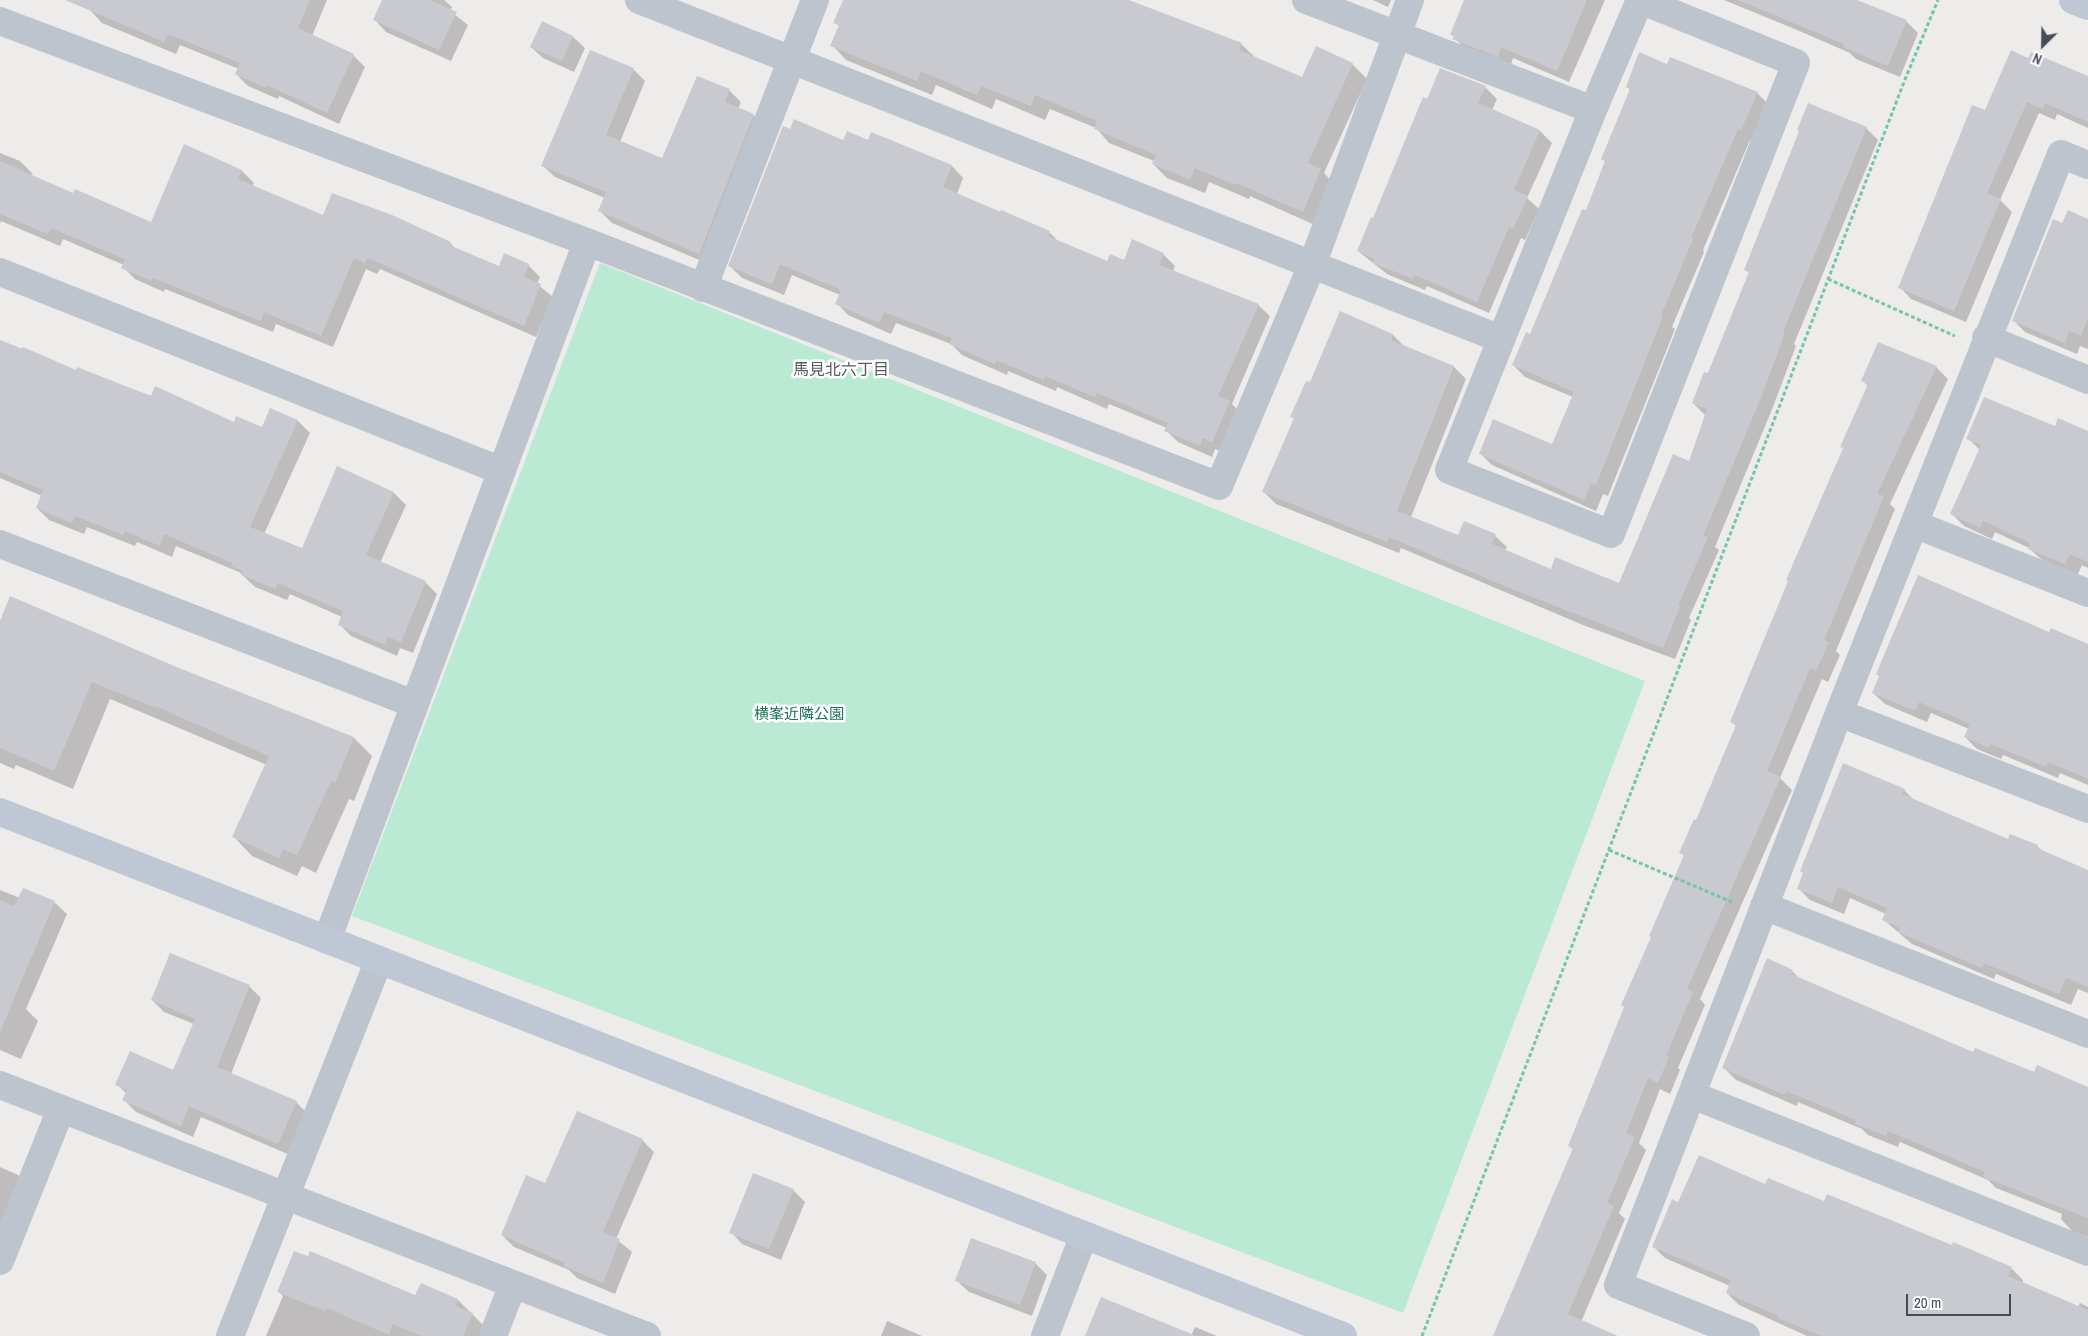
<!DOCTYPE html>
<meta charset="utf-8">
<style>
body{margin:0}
#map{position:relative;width:2088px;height:1336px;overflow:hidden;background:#eeeceb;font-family:"Archivo Narrow",sans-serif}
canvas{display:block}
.north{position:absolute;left:2018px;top:20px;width:50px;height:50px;-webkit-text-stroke:4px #fff;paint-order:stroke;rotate:203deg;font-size:14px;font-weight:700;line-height:20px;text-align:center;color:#454c57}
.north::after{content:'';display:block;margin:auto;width:18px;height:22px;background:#454c57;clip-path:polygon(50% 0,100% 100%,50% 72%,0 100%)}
.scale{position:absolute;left:1906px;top:1294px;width:105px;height:22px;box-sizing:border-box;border:2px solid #454c57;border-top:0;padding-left:6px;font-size:15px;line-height:18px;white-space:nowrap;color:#454c57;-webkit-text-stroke:4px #fff;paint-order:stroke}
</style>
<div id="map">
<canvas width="2088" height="1336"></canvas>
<div class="north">N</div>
<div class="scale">20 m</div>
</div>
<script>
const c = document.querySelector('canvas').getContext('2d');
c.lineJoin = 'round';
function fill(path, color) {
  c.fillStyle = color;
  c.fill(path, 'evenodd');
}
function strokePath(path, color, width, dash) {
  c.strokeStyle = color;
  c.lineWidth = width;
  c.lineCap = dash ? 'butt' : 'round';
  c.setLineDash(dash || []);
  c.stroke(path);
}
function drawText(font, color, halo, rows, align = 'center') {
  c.font = font + ' "Archivo Narrow","Noto Sans JP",sans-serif';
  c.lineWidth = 5;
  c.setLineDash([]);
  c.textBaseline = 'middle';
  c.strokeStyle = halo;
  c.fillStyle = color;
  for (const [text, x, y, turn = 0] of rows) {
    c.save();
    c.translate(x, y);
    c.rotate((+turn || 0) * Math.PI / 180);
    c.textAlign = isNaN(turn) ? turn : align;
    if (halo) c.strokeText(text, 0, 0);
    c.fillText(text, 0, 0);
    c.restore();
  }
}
fill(new Path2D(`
 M600 263 1645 681 1403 1313 352 916Z`), '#bbead4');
fill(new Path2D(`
 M95 0H327L312 36 353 55 365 67 339 124 279 96 278 99 248 86 236 74 239 69 180 45 176 54 102 23 91 11Z
 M384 0H444L452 7 450 11 468 25 451 61 386 32 375 20Z
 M844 0H1124L1241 44 1256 58 1303 79 1317 48 1352 64 1367 79 1324 173 1335 185 1317 226 1250 196 1249 199 1209 182 1205 193 1167 178 1153 164 1154 161 1109 143 1096 128 1050 109 1045 120 996 99 992 109 936 85 932 95 846 60 832 45 840 27 835 22Z
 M1373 0H1391L1388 7Z
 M1466 0H1605L1569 82 1513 58 1510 68 1466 51 1452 34Z
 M1724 0H1855L1906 21 1918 33 1900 77 1856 59 1850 53 1797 30Z
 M573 37 585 48 574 72 543 58 531 47Z
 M1668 65 1757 93 1769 105 1753 141 1750 140 1703 250 1704 252 1672 327 1675 329 1608 496 1603 494 1596 511 1492 465 1480 453 1553 446 1573 397 1525 377 1513 365 1531 336 1587 212 1606 162 1602 159 1630 90 1627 87Z
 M633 69 645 81 620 142 663 160 729 90 741 102 738 109 753 115 765 127 711 265 612 223 600 211 605 198 555 177 543 166Z
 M1485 87 1497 99 1492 110 1540 131 1552 143 1527 198 1539 209 1525 240 1521 238 1489 313 1427 286 1425 290 1387 274 1358 251 1428 100Z
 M2088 87V128L2057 114 2055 120 2039 113 2000 200 2012 212 1966 322 1911 299 1900 287 1986 112Z
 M1866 128 1878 140 1794 344 1796 346 1773 407 1715 547 1719 550 1689 618 1691 620 1675 659 1583 625 1401 548 1399 553 1276 504 1264 492 1294 419 1292 417 1310 384 1341 313 1393 335 1405 347 1454 367 1466 379 1411 517 1458 536H1495L1507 547 1505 551 1551 570 1620 585 1690 462 1705 415 1693 403 1708 375 1750 274 1745 269Z
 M872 133 952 166 963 178 957 194 1049 232 1059 242 1107 263 1125 262 1163 254 1175 266 1173 271 1258 305 1270 316 1232 404 1241 413 1224 453 1215 449 1212 457 1178 442 1166 430 1167 428 1109 404 1107 409 1057 387 1056 391 1008 371 1007 375 962 355 951 344 896 323 891 334 848 315 837 303 840 295 792 275 784 295 742 278 730 266 844 141H869Z
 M185 146 242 171 254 183 252 186 324 216 450 243 458 251 499 268 528 265 540 277 537 284 553 297 536 337 380 269 377 274 366 269 333 347 276 324 273 332 165 289 164 292 135 279 123 267 124 265 63 239 60 246 1 221 0 224V153L20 161 32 173 31 176 74 195 151 223Z
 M2088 220V349L2080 346 2077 354 2025 332 2013 320 2063 225Z
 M0 340 76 371 234 423 263 429 271 409 298 421 310 433 264 534 302 550 337 468 394 493 406 505 380 563 425 582 437 594 413 653 400 648 397 656 351 636 339 624 342 617 290 594 287 600 255 587 239 572 176 546 172 557 137 542 135 546 87 527 84 534 49 520 37 508 42 496 0 478Z
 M1936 367 1948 379 1890 504 1895 509 1836 651 1840 655 1828 682 1822 679 1780 778 1792 790 1700 999 1705 1005 1678 1068 1680 1070 1670 1094 1660 1089 1639 1143 1646 1150 1619 1213 1625 1219 1581 1322 1615 1336H1494L1574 1150 1569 1146 1685 857 1681 853 1697 821 1737 727 1732 722 1844 449 1841 446 1868 386 1863 381Z
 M2056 428 2088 432V568L2082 565 2077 576 2042 560 2029 548 1995 532 1992 539 1964 526 1952 514 1980 450 1968 438Z
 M0 624 179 669 354 738 372 756 354 801 349 799 316 873 302 866 297 876 252 856 234 837 267 765 110 699 73 789 16 765 14 769 0 763Z
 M2050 633 2088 647V785L2060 773 2058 778 2003 755 2001 759 1977 749 1965 737 1969 729 1931 713 1927 722 1885 704 1873 693Z
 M1904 790 1915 801 2009 841 2037 846 2043 852 2088 871V993L2078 989 2071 1005 1996 974 1994 979 1912 944 1884 920 1886 914 1850 898 1844 914 1810 900 1798 888Z
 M24 889 55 903 67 914 26 1009 38 1021 21 1059 0 1050V890L20 898Z
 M171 954 249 986 261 998 231 1074 296 1102 308 1114 290 1155 201 1117 193 1137 136 1112 124 1100 127 1094 117 1084 174 1071 194 1024 164 1012 152 1000Z
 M1792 971 1801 980 1974 1053 2088 1089V1237L2072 1231 2061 1219 2062 1214 1996 1188 1988 1180 1900 1142 1898 1147 1868 1135 1862 1129 1798 1102 1797 1106 1736 1080 1724 1068Z
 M642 1140 654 1152 616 1239 632 1252 615 1294 577 1278 569 1270 514 1247 502 1235 546 1185Z
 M0 1167 18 1175 29 1186 0 1260Z
 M1765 1186 1825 1203 2011 1268 2023 1280 2022 1284 2078 1307 2080 1303 2088 1307V1336H1807L1739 1305 1727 1293 1730 1286 1665 1258 1653 1246 1679 1203Z
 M793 1190 805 1202 781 1260 742 1244 731 1232Z
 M1035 1263 1047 1275 1032 1316 969 1292 957 1281Z
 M421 1284 458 1300 484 1326V1336H266L283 1296 279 1292 416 1297Z
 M887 1321 922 1336H881Z
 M1195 1327 1217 1336H1086H1191Z`), '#0003');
fill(new Path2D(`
 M65 0H310L298 28 354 54 327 113 267 85 266 88 235 74 240 63 168 34 164 42Z
 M382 0H430L457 12 439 50 373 20Z
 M843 0H1129L1242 43 1239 50 1302 77 1316 46 1353 63 1308 163 1321 169 1303 212 1236 183 1235 185 1195 168 1190 180 1152 164 1156 155 1094 129 1097 121 1035 95 1031 106 981 86 977 95 921 71 917 81 830 46 839 25 833 23Z
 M1464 0H1587L1557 71 1501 47 1498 57 1452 39 1454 36 1450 35Z
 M1738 0H1857L1907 20 1888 66 1843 47 1844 44Z
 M542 21 573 36 562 61 530 47Z
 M590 50 634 68 606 135 662 158 697 76 730 89 725 102 754 114 699 254 598 211 606 192 541 166Z
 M2011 50 2028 58 2031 52 2088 76V122L2045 103 2043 109 2027 102 1987 193 2001 199 1954 311 1898 288 1972 105 1985 110Z
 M1639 52 1667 64 1670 57 1758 92 1741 130 1738 129 1691 238 1693 239 1661 315 1663 316 1596 485 1591 483 1584 500 1479 454 1493 419 1552 444 1574 392 1512 365 1526 332 1530 334 1582 209 1586 210 1605 161 1601 159 1630 89 1626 87Z
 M1440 68 1486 86 1478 103 1540 130 1514 190 1528 196 1513 229 1509 227 1477 302 1415 275 1413 279 1373 263 1374 259 1357 251 1371 217 1373 218 1423 97 1427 99Z
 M1808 103 1867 127 1783 332 1785 333 1762 395 1703 536 1708 537 1678 606 1680 607 1663 648 1507 587 1389 537 1387 542 1262 492 1294 418 1290 417 1306 381 1310 382 1340 311 1393 334 1391 340 1454 366 1397 511 1458 535 1464 521 1496 534 1492 544 1551 569 1555 557 1619 583 1673 454 1689 461 1707 409 1692 403 1704 372 1708 373 1749 272 1744 270 1799 131 1797 130Z
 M794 119 843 140 847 131 868 140 871 132 952 165 943 187 1000 212 1001 210 1050 231 1048 236 1107 261 1110 254 1124 260 1132 239 1164 253 1159 265 1259 304 1218 396 1230 401 1212 442 1203 438 1200 446 1164 431 1168 423 1097 393 1095 397 1045 376 1044 380 996 360 995 364 949 344 952 338 884 312 879 323 835 304 841 290 780 264 772 284 728 266 783 126 790 129Z
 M184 144 242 170 238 179 323 215 332 193 392 215 451 242 449 245 499 266 504 253 529 264 524 277 541 284 524 326 368 258 365 263 354 258 321 336 264 312 261 321 153 278 152 281 121 268 125 259 51 228 48 234 0 214V161L73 193 75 189 151 222Z
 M2068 210 2088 219V318L2081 336 2069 331 2065 343 2012 321 2053 219 2062 223Z
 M0 340 22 349 23 347 76 370 77 367 151 396 155 386 234 422 236 416 262 427 270 408 298 420 250 527 302 548 337 466 394 492 366 555 426 581 401 642 388 637 385 645 338 625 343 611 278 583 275 589 241 575 243 571 231 566 232 563 164 534 160 546 125 531 123 535 75 516 72 523 36 508 43 490 0 472Z
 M1878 342 1937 366 1877 494 1884 496 1824 640 1829 642 1816 671 1810 668 1767 771 1781 777 1687 989 1693 992 1666 1056 1669 1057 1658 1083 1648 1078 1626 1133 1635 1137 1607 1203 1614 1206 1568 1314 1618 1336H1493L1573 1148 1568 1146 1624 1007 1621 1005 1651 937 1649 936 1684 855 1679 853 1694 819 1696 820 1736 725 1730 722 1788 581 1786 580 1843 448 1840 447 1868 384 1861 381Z
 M1984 397 2055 426 2058 418 2088 431V562L2070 554 2065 564 2028 549 2030 543 1983 521 1980 528 1950 514 1981 445 1966 439Z
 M1918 575 2049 632 2051 628 2088 644V779L2048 762 2046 767 1991 744 1989 748 1964 737 1970 724 1919 702 1915 711 1872 693 1879 676 1876 674Z
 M10 596 179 668 354 737 335 783 331 781 297 855 283 849 279 858 232 837 269 756 155 706 154 707 92 682 54 771 0 748V621Z
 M1843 763 1905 789 1902 794 2008 839 2010 834 2038 845 2037 848 2088 870V987L2066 978 2059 994 1984 963 1982 968 1898 932 1900 928 1882 920 1887 908 1838 887 1832 903 1797 889 1803 873 1800 871Z
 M23 888 55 901 0 1032V900L14 906Z
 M170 953 250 985 217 1067 297 1101 278 1144 189 1106 181 1126 122 1100 127 1090 115 1085 130 1051 173 1070 195 1019 151 1000Z
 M1767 958 1793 970 1791 974 1973 1052 1975 1048 2034 1072 2037 1065 2088 1087V1218L1983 1177 1985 1172 1888 1131 1886 1136 1855 1124 1856 1120 1786 1091 1785 1095 1722 1068Z
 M577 1111 643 1139 603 1232 620 1239 603 1283 563 1266 565 1263 501 1235 526 1175 545 1183Z
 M1699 1155 1765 1184 1768 1178 1824 1201 1827 1194 1952 1245 1953 1242 2012 1267 2008 1276 2088 1310V1336H1822L1778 1318 1779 1316 1726 1293 1731 1280 1652 1247 1672 1199 1678 1202Z
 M753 1173 794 1189 769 1249 729 1233Z
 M971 1238 1036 1262 1020 1305 955 1281Z
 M294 1251 308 1256 310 1251 415 1295 421 1283 458 1299 455 1306 473 1313 463 1336H421L393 1324 389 1335 327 1308 325 1311 277 1292Z
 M1101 1297 1194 1335V1336H1085Z`), '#c9cad0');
strokePath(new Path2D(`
 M1828 279 1955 336
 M1609 850 1732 902
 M1422 1336 1904 82 1938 0`), '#76c5a9', 3, [4, 2.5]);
strokePath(new Path2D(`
 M639 0 1501 339
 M1306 0 1593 110
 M1640 0 1796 63 1611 534 1449 470 1593 110Z
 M0 21 587 242 1219 486 1312 265 1410 0
 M0 272 502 471
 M703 288 815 0
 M1986 338 2088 380
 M1914 524 2088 593
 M0 544 414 704
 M1839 713 2088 809
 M1764 906 2088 1034
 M327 940 587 242
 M0 1085 647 1336
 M1692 1095 2088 1252
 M0 1261 61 1109
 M230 1336 379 960
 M493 1336 513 1284
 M1045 1336 1084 1235
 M1746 1336 1618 1285 1839 713 2061 154 2088 165`), '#bdc4cd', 28);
strokePath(new Path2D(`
 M2073 0 2088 6
 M0 812 1343 1336`), '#bfc6d4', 28);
drawText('15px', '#1c7253', '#fff', [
 ["横峯近隣公園",799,715]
]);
drawText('16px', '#595b60', '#fff', [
 ["馬見北六丁目",841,371]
]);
</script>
